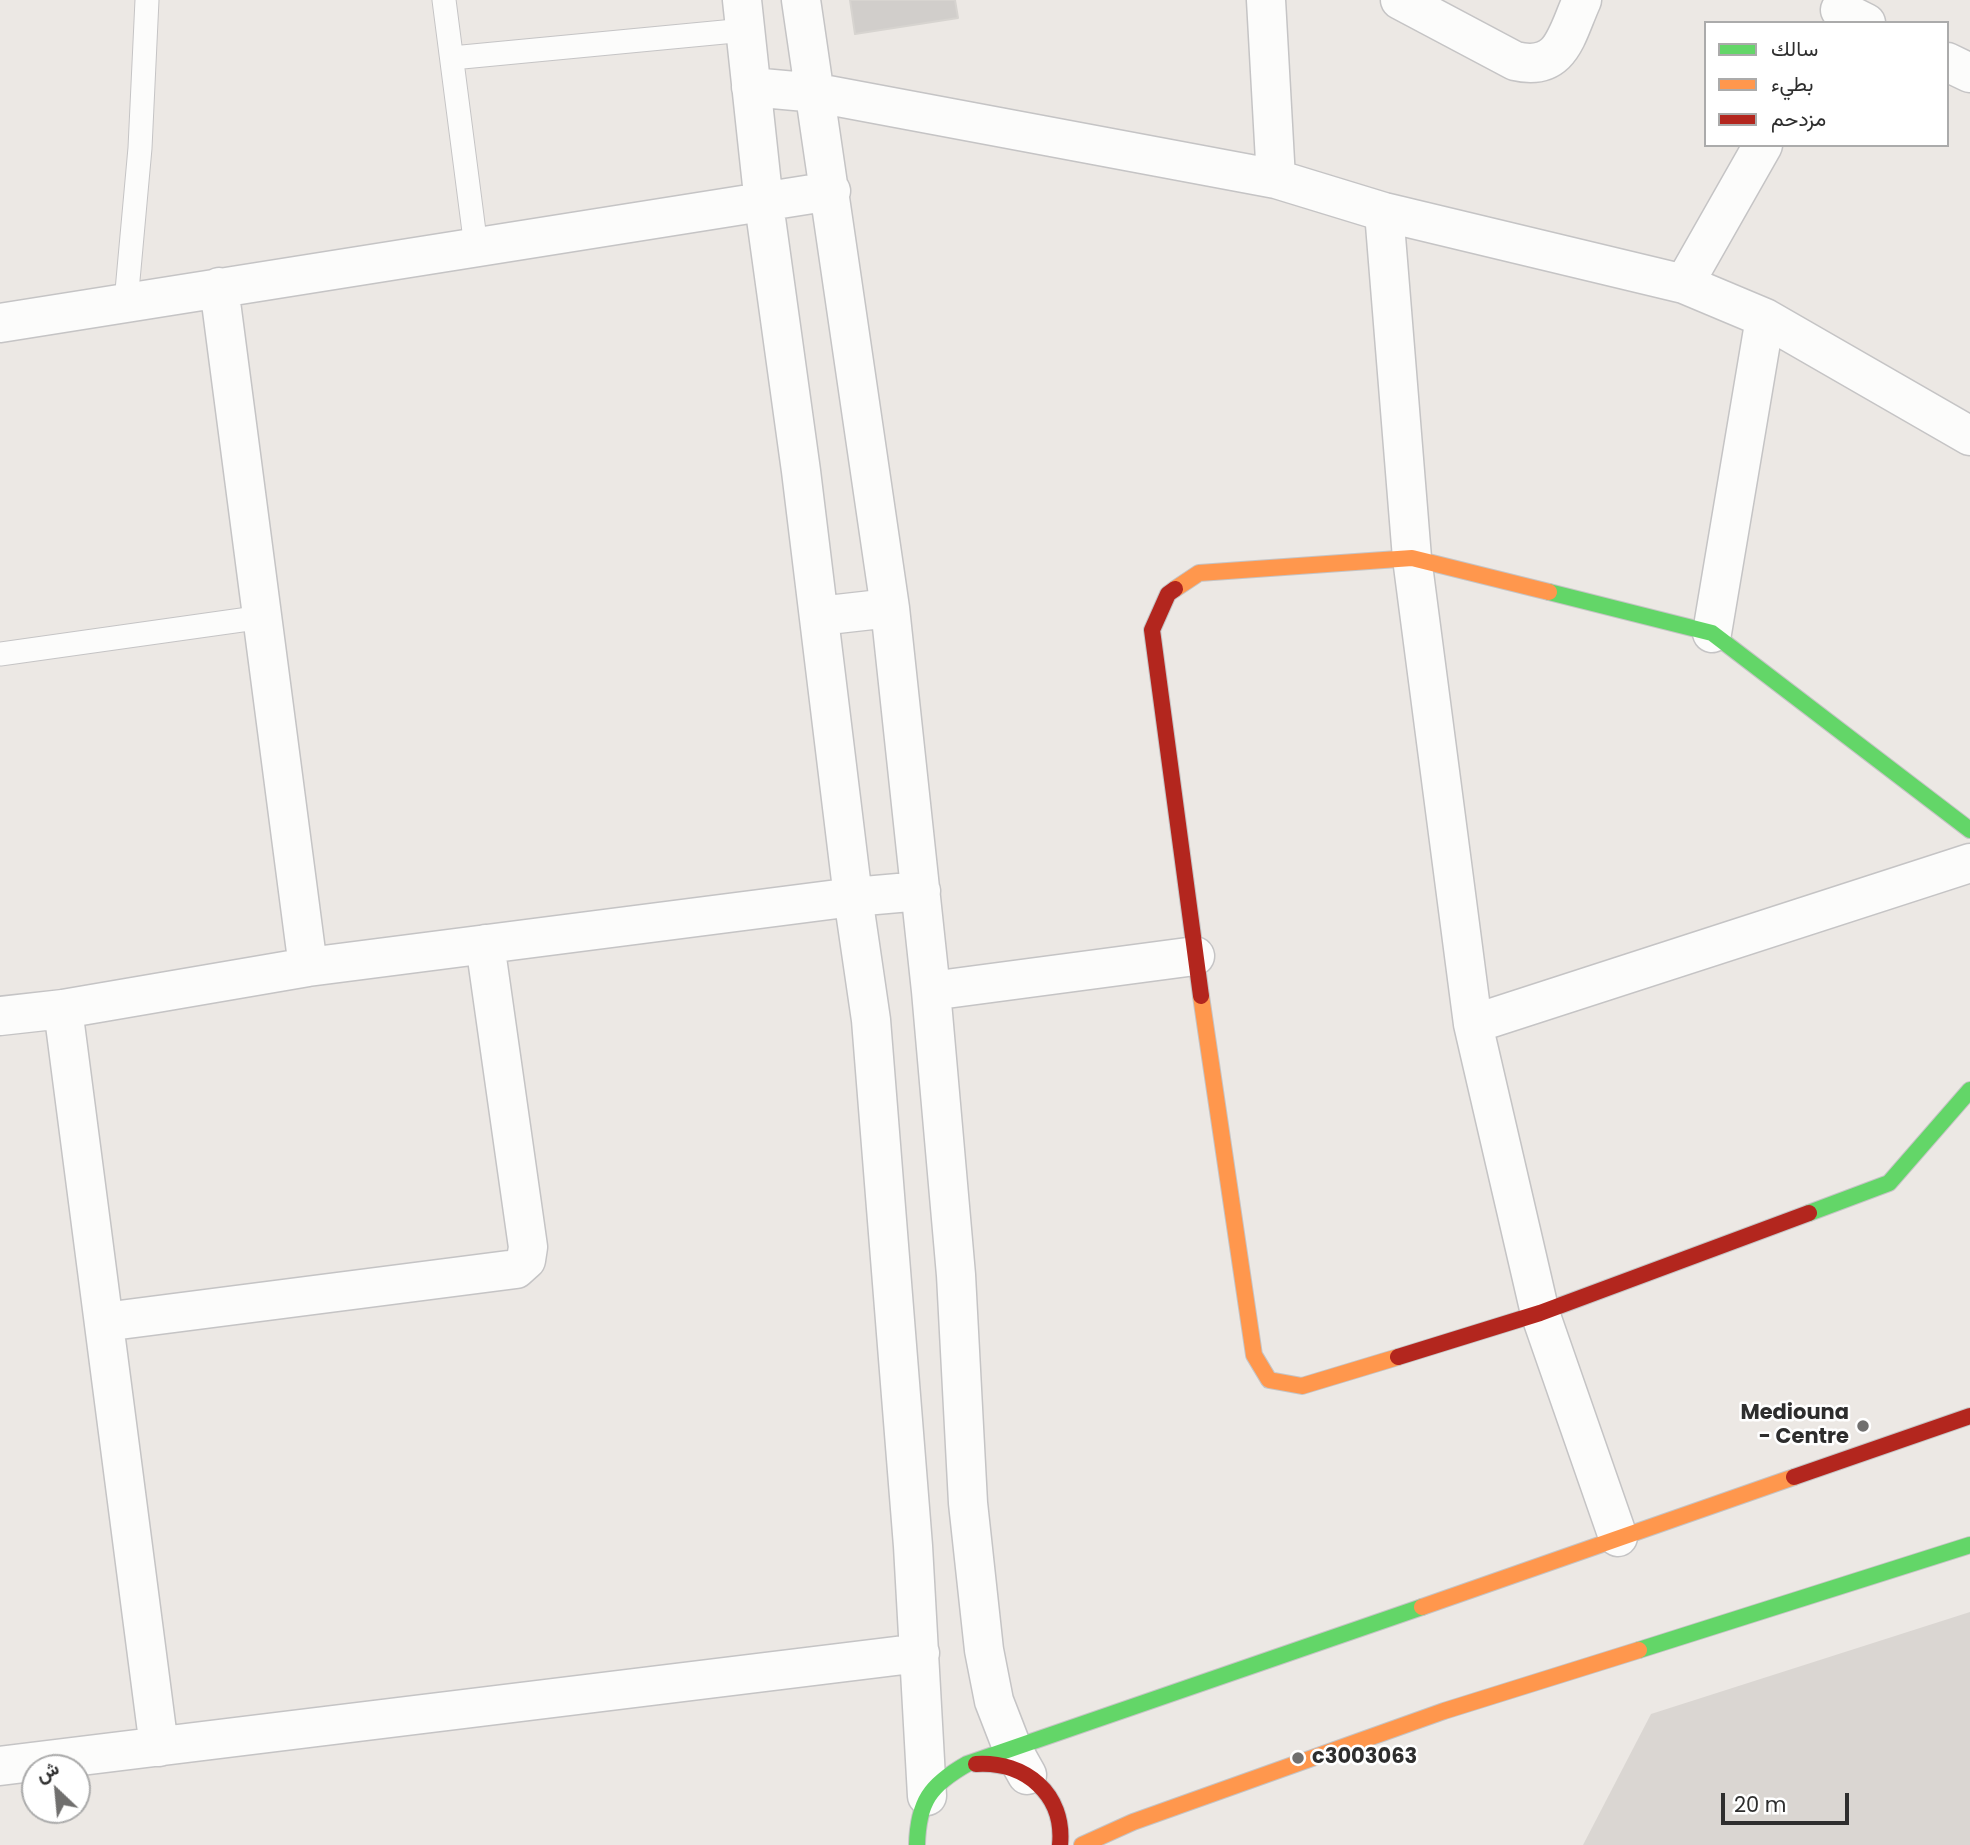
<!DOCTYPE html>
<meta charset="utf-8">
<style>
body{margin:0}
#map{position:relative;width:1970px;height:1845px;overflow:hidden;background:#ece8e4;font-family:Poppins,Vazirmatn,sans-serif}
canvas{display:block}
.legend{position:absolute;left:1704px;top:21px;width:245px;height:126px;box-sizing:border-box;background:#fff;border:2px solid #ababab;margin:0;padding:9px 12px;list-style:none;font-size:21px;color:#2e2e2e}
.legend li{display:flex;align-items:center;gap:14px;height:35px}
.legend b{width:35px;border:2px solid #ababab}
.north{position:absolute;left:21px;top:1754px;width:70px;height:70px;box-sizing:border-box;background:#fff;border:2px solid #ababab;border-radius:50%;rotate:334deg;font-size:19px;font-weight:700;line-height:28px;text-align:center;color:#2e2e2e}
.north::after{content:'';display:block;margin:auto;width:24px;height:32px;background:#706f6e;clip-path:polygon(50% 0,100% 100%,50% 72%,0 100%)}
.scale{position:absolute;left:1721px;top:1793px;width:128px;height:32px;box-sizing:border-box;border:4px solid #2e2e2e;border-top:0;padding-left:9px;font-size:21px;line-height:24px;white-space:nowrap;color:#2e2e2e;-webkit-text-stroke:5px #fff;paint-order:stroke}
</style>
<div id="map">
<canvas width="1970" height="1845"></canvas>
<ul class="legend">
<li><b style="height:9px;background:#63d668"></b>سالك</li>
<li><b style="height:9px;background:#ff974d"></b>بطيء</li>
<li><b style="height:9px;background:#b3261e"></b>مزدحم</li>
</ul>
<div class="north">ش</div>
<div class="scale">20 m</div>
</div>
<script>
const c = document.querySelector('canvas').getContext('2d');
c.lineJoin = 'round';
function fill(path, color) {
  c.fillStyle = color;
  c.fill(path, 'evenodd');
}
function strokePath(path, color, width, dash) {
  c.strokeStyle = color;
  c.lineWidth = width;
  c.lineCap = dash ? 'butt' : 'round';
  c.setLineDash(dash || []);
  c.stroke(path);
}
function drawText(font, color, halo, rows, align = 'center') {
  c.font = font + ' Poppins,sans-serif';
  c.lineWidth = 5;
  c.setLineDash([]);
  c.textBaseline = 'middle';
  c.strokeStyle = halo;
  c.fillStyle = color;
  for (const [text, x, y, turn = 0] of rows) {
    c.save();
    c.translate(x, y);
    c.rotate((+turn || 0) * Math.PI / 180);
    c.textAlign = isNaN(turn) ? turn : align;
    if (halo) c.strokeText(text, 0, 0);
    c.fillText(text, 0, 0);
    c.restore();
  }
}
fill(new Path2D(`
 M1970 1612V1845H1583L1651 1714Z`), '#dad6d2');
const building = new Path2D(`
 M850 0H955L958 18 855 34Z`);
fill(building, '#d1cecb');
strokePath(building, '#d7d4d0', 2);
const lane = new Path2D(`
 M444 0 476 247
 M452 58 745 30
 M126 302 140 148 147 0
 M0 654 263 617`);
const street = new Path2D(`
 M742 0 764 204 801 471 853 897 871 1020 913 1546 927 1796
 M801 0 890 608 931 991 956 1275 968 1503 984 1650 994 1701 1013 1750 1027 1775
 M1266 0 1276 179
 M1400 0 1515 61C1562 72 1566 35 1582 0
 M1840 10 1866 23
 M1947 62 1970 73
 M751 87 817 93 1276 179 1384 212 1684 284 1765 318 1970 436
 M1384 212 1412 558 1473 1024 1540 1313 1618 1537
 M1684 284 1763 145
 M219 287 308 967
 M0 323 831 191
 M819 616 890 608
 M1712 633 1765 318
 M931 991 1195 956
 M63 1009 159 1747
 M0 1016 63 1009 308 967 853 897 921 891
 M1473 1024 1970 863
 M104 1322 516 1269 526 1260 528 1247 485 944
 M0 1766 920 1653`);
const fast = new Path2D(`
 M1549 592 1712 633 1970 830
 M1809 1213 1889 1183 1970 1090
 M1639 1650 1970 1545
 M917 1845C918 1802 930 1785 967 1764L1422 1607`);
const slow = new Path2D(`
 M1175 589 1199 573 1412 558 1549 592
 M1201 996 1254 1355 1269 1380 1302 1386 1398 1357
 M1422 1607 1794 1477
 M1082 1845 1133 1822 1444 1711 1639 1650`);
const jam = new Path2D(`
 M1175 589 1168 594 1152 630 1201 996
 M1398 1357 1540 1313 1809 1213
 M1794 1477 1970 1416
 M976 1764C1025 1761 1065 1794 1060 1845`);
strokePath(lane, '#c5c4c5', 25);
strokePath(street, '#c5c4c5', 41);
strokePath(fast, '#c5c4c5', 18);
strokePath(slow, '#c5c4c5', 18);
strokePath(jam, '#c5c4c5', 18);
strokePath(lane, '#fcfcfb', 23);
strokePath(street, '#fcfcfb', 38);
strokePath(fast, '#63d668', 16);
strokePath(slow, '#ff974d', 16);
strokePath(jam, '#b3261e', 16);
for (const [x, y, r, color] of [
 [1863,1426,7,"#706f6e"],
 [1298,1758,7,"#706f6e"]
]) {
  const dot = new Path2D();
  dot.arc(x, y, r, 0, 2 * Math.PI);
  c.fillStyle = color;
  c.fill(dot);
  strokePath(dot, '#fff', 2.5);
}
drawText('bold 21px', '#2e2e2e', '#fff', [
 ["Mediouna",1849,1414],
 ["- Centre",1849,1438],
 ["c3003063",1312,1758,"left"]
], 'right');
</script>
